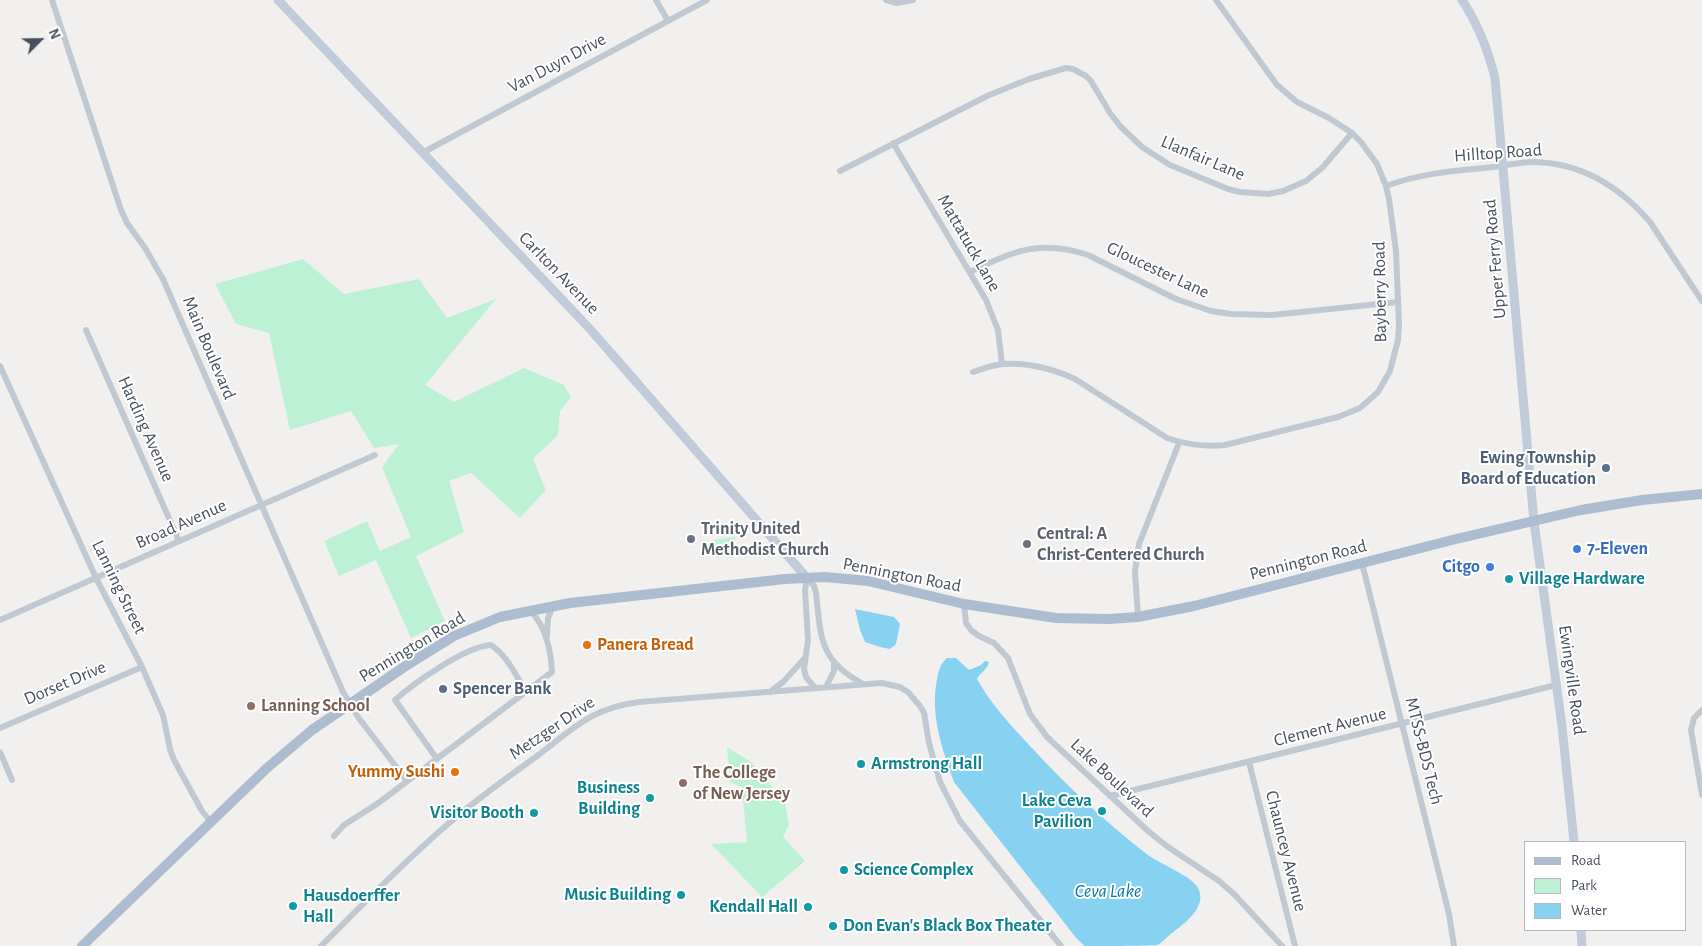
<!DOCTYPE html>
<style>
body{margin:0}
#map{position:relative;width:1702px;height:946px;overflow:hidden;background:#f2f0ef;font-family:"Alegreya Sans",sans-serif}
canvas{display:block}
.legend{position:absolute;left:1524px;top:841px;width:162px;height:90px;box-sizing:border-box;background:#fff;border:1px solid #b5b9bf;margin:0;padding:6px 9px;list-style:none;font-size:15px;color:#47515e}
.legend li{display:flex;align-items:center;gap:10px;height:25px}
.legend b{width:25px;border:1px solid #b5b9bf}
.north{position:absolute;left:15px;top:15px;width:50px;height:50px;-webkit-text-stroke:4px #fff;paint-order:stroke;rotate:67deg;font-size:14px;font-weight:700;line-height:20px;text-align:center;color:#47515e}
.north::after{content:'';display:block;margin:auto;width:18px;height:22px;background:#47515e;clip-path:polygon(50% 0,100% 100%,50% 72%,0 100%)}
</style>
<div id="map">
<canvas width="1702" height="946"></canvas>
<ul class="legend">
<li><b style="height:6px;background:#aebcd0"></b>Road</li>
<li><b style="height:14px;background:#bcf1d5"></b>Park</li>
<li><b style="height:14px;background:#87d2f0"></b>Water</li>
</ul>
<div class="north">N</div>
</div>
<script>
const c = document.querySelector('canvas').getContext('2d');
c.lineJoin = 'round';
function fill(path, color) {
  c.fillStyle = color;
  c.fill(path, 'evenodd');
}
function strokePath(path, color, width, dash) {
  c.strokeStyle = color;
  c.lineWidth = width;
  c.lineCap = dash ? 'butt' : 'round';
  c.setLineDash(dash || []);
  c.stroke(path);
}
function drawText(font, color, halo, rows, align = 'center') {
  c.font = font + ' "Alegreya Sans",sans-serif';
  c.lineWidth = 4;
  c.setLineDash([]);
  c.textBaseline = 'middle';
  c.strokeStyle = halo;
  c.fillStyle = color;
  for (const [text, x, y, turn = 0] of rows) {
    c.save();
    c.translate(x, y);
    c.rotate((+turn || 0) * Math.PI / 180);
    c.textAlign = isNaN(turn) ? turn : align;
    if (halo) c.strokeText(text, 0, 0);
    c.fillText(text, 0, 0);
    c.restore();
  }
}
fill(new Path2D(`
 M303 259 344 294 419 279 447 318 496 299 425 385 454 402 524 368 564 385 571 397 560 411 558 435 533 459 546 490 520 518 471 473 449 481 464 532 416 556 445 621 411 638 376 560 339 576 324 541 367 521 380 551 411 537 382 467 399 444 374 448 351 411 290 430 269 333 236 324 215 284Z
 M735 537 737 556 716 557 714 540Z
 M727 747 751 762 785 802 789 825 783 837 805 861 762 897 711 844 747 842 742 787 730 782Z`), '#bcf1d5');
fill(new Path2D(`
 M855 609 894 617 900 624 896 644 890 649 880 647 865 642 860 630Z
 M947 658H956L969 670 981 665 985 661 989 662C988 669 980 673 977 679 991 704 1011 726 1031 747 1067 786 1106 823 1148 855 1160 864 1192 876 1198 888 1208 907 1184 924 1172 933 1167 937 1162 943 1157 945 1151 946 1097 946 1085 946L1077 939 954 782C942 749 930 715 937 679 939 670 940 664 947 658Z`), '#87d2f0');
strokePath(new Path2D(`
 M52 0 121 210 127 223 145 248 163 279 343 692 358 717 407 781
 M656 0 668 21
 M886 0 896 3 913 0
 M893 143 986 300 998 330 1002 364
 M422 153 707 0
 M840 171 987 96 1029 79 1066 68 1073 69 1086 76 1091 81 1110 113 1120 126 1142 147 1170 165 1228 189 1240 192 1268 194 1283 191 1306 181 1322 168 1352 133
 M1386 186C1419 174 1450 171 1484 168 1501 167 1517 162 1534 162 1582 163 1620 187 1650 222L1702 301
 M970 272C1014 251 1039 239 1088 255L1176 299 1211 311 1231 314 1272 315 1398 302
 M86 330 179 541
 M0 366 96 578 142 667 163 715 170 749 174 760 202 811 210 821
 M973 372C982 369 992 365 1003 364 1026 362 1054 369 1075 379L1167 438C1187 445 1204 447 1225 445L1338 417 1360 408 1378 392 1390 371 1398 340 1399 325 1396 251 1389 199 1386 186 1377 164 1361 142 1352 133 1329 118 1297 102 1277 85 1216 0
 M1362 563 1449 914 1454 946
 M807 578 814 586 816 593C821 638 819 660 863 684
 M807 578 805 590 808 640 804 669 806 677 815 688
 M964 604 966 623 971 630 979 636 994 643 1008 658 1030 714 1047 737 1148 831 1168 847 1219 881 1234 894 1282 946
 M1138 617 1135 572 1139 544 1179 443
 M0 620 375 455
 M547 635 548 618 553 606
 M826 687 834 671V663
 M770 692 783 682 805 658
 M1702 710 1694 718 1691 730 1702 795
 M0 728 142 667
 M0 752 12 780
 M437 759 395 700C414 683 466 646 491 645 507 655 516 676 526 691
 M1249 762 1295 946
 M1110 796 1556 685
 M334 836 344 825 377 804 552 672C551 649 546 627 530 610
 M321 946C360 907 399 867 441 830 471 803 504 780 537 756 573 729 591 708 639 702L882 683 900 687 908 692 920 706 924 713 929 743 940 782 960 821 1061 946`), '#c0c9d2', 6);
strokePath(new Path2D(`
 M278 0 590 329 807 578
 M1462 0C1478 24 1488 50 1495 78L1534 522 1562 726 1574 842
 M1581 930 1582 946`), '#c1cbd9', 9);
strokePath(new Path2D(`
 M82 946 267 768 312 730 404 667 454 636 500 617 570 603 785 579 825 577 868 581 964 604 1056 618 1109 619 1138 617 1194 606 1456 539 1581 510 1642 500 1702 494`), '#aebcd0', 10);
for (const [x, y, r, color] of [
 [1606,468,5,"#5c6f8a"],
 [691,539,5,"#6b7280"],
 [1027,544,5,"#6b7280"],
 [1577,549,5,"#3f7fe0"],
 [1490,567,5,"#3f7fe0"],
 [1509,579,5,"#0f9aa8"],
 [587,645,5,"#e8710a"],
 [443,689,5,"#5c6f8a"],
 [251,706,5,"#8d6e63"],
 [861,764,5,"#0f9aa8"],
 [455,772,5,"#e8710a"],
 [683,783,5,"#8d6e63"],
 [650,798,5,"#0f9aa8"],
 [1102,811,5,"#0f9aa8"],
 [534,813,5,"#0f9aa8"],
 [844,870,5,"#0f9aa8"],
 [681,895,5,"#0f9aa8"],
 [293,906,5,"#0f9aa8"],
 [808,907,5,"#0f9aa8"],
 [833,926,5,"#0f9aa8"]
]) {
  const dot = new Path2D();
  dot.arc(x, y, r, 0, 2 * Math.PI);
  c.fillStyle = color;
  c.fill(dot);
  strokePath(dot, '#fff', 2);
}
drawText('18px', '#47515e', '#fff', [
 ["Van Duyn Drive",557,63,-28],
 ["Hilltop Road",1498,153,-4],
 ["Llanfair Lane",1203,158,23],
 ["Mattatuck Lane",969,243,60],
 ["Upper Ferry Road",1495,259,-95],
 ["Gloucester Lane",1158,270,25],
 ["Carlton Avenue",559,273,46],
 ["Bayberry Road",1380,292,-91],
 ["Main Boulevard",209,348,67],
 ["Harding Avenue",146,429,66],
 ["Broad Avenue",181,524,-24],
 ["Pennington Road",1308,560,-14],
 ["Pennington Road",902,575,11],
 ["Lanning Street",119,587,64],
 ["Pennington Road",412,647,-31],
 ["Ewingville Road",1572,680,82],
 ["Dorset Drive",65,683,-23],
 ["Clement Avenue",1330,727,-14],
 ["Metzger Drive",552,728,-34],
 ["MTSS-BDS Tech",1424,751,76],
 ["Lake Boulevard",1112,778,43],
 ["Chauncey Avenue",1286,851,76]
]);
drawText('bold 18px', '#4e5e75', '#fff', [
 ["Ewing Township",1596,458],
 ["Board of Education",1596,479],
 ["Spencer Bank",453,689,"left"]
], 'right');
drawText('bold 18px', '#5b616d', '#fff', [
 ["Trinity United",701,529],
 ["Methodist Church",701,550],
 ["Central: A",1037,534],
 ["Christ-Centered Church",1037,555]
], 'left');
drawText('bold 18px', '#366cbe', '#fff', [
 ["7-Eleven",1587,549],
 ["Citgo",1480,567,"right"]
], 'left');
drawText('bold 18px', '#0d838f', '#fff', [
 ["Village Hardware",1519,579],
 ["Armstrong Hall",871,764],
 ["Business",640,788,"right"],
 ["Building",640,809,"right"],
 ["Lake Ceva",1092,801,"right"],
 ["Pavilion",1092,822,"right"],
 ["Visitor Booth",524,813,"right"],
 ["Science Complex",854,870],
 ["Music Building",671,895,"right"],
 ["Hausdoerffer",303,896],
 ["Hall",303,917],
 ["Kendall Hall",798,907,"right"],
 ["Don Evan's Black Box Theater",843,926]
], 'left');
drawText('bold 18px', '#c56008', '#fff', [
 ["Panera Bread",597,645],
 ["Yummy Sushi",445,772,"right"]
], 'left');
drawText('bold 18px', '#785e54', '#fff', [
 ["Lanning School",261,706],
 ["The College",693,773],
 ["of New Jersey",693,794]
], 'left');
drawText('italic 19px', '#067aaa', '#fff', [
 ["Ceva Lake",1108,891]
]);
</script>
